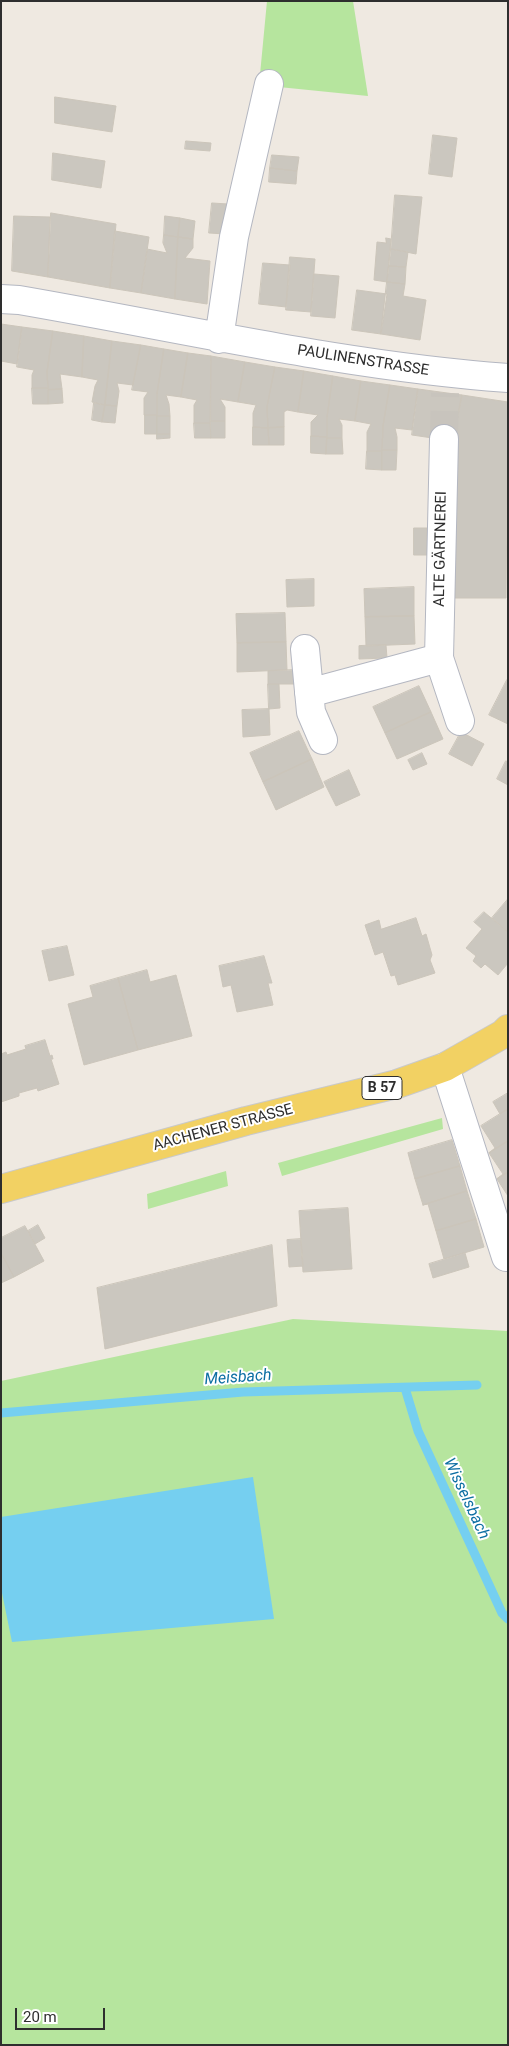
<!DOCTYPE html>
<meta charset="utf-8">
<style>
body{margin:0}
#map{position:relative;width:509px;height:2046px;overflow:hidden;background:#efe9e1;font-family:Roboto,sans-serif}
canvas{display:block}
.frame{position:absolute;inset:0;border:2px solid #2e2e2e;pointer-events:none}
.scale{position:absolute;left:15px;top:2008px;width:90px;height:22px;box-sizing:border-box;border:2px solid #2e2e2e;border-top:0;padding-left:6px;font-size:15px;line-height:18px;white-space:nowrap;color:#2e2e2e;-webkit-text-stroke:4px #fff;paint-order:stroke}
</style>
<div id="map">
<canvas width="509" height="2046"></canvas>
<div class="frame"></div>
<div class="scale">20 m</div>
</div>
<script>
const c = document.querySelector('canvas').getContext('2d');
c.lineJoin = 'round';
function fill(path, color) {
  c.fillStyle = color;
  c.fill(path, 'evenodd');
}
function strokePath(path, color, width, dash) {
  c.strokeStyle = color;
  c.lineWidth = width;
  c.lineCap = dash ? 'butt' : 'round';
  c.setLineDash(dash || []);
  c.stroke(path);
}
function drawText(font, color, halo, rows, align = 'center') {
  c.font = font + ' Roboto,sans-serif';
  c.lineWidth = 4;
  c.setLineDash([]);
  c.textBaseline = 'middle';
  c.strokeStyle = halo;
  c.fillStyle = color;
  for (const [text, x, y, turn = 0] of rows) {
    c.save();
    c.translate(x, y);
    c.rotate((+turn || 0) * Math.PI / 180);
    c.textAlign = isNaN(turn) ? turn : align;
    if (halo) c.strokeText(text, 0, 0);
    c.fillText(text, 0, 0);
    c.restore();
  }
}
fill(new Path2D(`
 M267 1H353L368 96 259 85Z
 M442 1118 443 1129 282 1176 278 1163Z
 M226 1171 228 1186 148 1209 147 1194Z
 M293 1319 508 1331V2045H1V1381Z`), '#b6e59e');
fill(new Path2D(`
 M253 1477 274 1619 12 1642 1 1588V1517Z`), '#75cff0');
strokePath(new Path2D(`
 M405 1388 418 1431 502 1613 508 1619
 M1 1413 243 1392 477 1385`), '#75cff0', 9);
const building = new Path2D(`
 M55 97 116 106 112 132 55 123Z
 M433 135 457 138 452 177 429 174Z
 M186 141 211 143 210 151 185 149Z
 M53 153 105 161 101 188 52 180Z
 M272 155 299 157 297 171 270 168Z
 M270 168 297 171 296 184 269 182Z
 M395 195 422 197 416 254 391 249Z
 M212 203 228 204 225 234 209 233Z
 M51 213 116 224 110 288 48 277Z
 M14 216 50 217 48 277 12 271Z
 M165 216 180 218 178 237 164 235Z
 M180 218 195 221 193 239 178 237Z
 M115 231 149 237 141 293 110 288Z
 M164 235 178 237 175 299 141 293 147 249 167 253 163 243Z
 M178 237 193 239V248L185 258 210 261 207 304 175 299Z
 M386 238 391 239 387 282 374 280 377 242 386 243Z
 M391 249 408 252 406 267 389 266Z
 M290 257 315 259 311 312 286 310Z
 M263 263 290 265 286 307 259 304Z
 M389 266 406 267 405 284 387 282Z
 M314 274 339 276 335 318 311 316Z
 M387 282 405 284 403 296 426 300 420 340 381 334Z
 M357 290 387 294 381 334 352 330Z
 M1 324 22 327 17 364 1 361Z
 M22 327 53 331 47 372 48 388H32V375L34 370 17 367Z
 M53 331 84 336 82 377 60 374 62 389 48 390 47 372Z
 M84 336 112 341 105 405 92 402 95 386 98 380 82 377Z
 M112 341 141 345 133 385 117 383 119 391 117 406 105 405Z
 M141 345 164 349 157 394V415H144V398L148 392 132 390Z
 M164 349 188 353 181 397 166 395 169 404 170 416H157V394Z
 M188 353 211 356 210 423H194V405L197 400 181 397Z
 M211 356 245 362 238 402 220 399 225 407V421H211Z
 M245 362 275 367 267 407 268 428 253 427V413L256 405 238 402Z
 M275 367 304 371 298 412 287 410 284 412V427L268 428 267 407Z
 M304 371 333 376 327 417V437L311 436V422L318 415 298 412Z
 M333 376 361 381 355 421 339 419 342 425V438H327V417Z
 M361 381 390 385 383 426 382 451H367V432L371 424 355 421Z
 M390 385 418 389 412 430 395 428 397 437V450H382L383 426Z
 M32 388H48V404H33Z
 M62 389 63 403 48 404V390Z
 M418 389 462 395 453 441 412 435Z
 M462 395 508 402 506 598H455L454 437Z
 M94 403 105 405 102 422 92 420Z
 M105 405 117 406 115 423 102 422Z
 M145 415H157V434H145Z
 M157 416H170V434H157Z
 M211 421H225V438H211Z
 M194 423H210L211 438H195Z
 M253 427 268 428 269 445H253Z
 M284 427V445H269L268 428Z
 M157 434H170V438L157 439Z
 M311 436 327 437 326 454 311 453Z
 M327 438H342L343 454H326Z
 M382 450H397L396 470H382Z
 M367 451H382V470L366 469Z
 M414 528H427L428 555H414Z
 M314 579V606L287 607 286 580Z
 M414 587V616L365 617 364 589Z
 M285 613 286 642 237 643 236 614Z
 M414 616 415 644 366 646 365 617Z
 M286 642 287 670 237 672V643Z
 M386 645 387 658 359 659V646Z
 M295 670 296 684H268V671Z
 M507 680 508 681V724L489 715Z
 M268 684H279L280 708 269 709Z
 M419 686 431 712 385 733 373 707Z
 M269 709 270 735 243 737 242 710Z
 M431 712 443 739 397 759 385 733Z
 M299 731 312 759 263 782 250 753Z
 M461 732 484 744 472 766 449 754Z
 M422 753 427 764 413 770 408 760Z
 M312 759 324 787 276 810 263 782Z
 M506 761 508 762V785L497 779Z
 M349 770 360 795 336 806 324 782Z
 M508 899V932L492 918Z
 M484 912 508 932V963L498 975 485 964 481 968 473 961 476 956 466 948 482 929 474 922Z
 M416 918 422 936 426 934 432 955 430 960 435 973 398 985 395 975 391 976 383 952 375 955 365 925 379 920 381 929Z
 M67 946 74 975 49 981 42 951Z
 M264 956 272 983H268L273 1005 237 1012 231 985 223 987 219 966Z
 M147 970 150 982 176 975 192 1036 138 1050 118 978Z
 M118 978 138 1050 84 1065 68 1004 93 997 90 986Z
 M45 1040 50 1056 52 1055 53 1059H51L59 1084 38 1091 37 1088 19 1093V1096L1 1102V1054L6 1052 7 1055 26 1049 25 1046Z
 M508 1093V1109L500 1114 493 1102Z
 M508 1109V1141L489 1153 495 1148 481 1126Z
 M452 1140 460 1166 415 1179 408 1153Z
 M508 1141V1172L497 1179 503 1174 489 1153Z
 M460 1166 467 1191 423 1205 415 1179Z
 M508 1172V1196L497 1179Z
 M467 1191 476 1219 436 1231 428 1204 423 1205Z
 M348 1208 352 1269 303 1272 299 1211Z
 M476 1219 484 1247 444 1259 436 1231Z
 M38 1225 45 1238 35 1244 28 1231Z
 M25 1226 44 1261 14 1277 1 1253V1238Z
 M301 1239 303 1266 289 1267 287 1240Z
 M272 1245 277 1306 105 1349 97 1288Z
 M1 1253 14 1277 1 1283Z
 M465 1253 469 1267 433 1278 429 1264Z`);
fill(building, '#cbc7bf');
strokePath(building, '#cbc5ba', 1);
strokePath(new Path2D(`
 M444 439 445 393`), '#c8c4bd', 28, [28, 14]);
const minor = new Path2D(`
 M1 299 19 300C182 328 343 366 508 378
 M219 339 234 237 269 84
 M305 649 311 712 323 740
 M439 658 460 721
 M309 693 439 658 444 439
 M445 1067 506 1257`);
const major = new Path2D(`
 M1 1189 246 1121 397 1084 445 1067 503 1034 508 1029`);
strokePath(minor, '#b4b7c1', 30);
strokePath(major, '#c9c9c9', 30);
strokePath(minor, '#fff', 28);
strokePath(major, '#f2d163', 28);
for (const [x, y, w] of [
 [382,1088,40]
]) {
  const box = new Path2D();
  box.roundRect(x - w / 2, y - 11.5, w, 23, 4);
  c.fillStyle = '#fff';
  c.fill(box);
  strokePath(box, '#2e2e2e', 1);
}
drawText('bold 14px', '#2e2e2e', null, [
 ["B 57",382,1088]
]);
drawText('15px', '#2e2e2e', '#fff', [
 ["PAULINENSTRASSE",363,361,9],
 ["ALTE GÄRTNEREI",441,549,-89],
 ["AACHENER STRASSE",223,1128,-15]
]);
drawText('italic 16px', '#0d6fa3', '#fff', [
 ["Meisbach",238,1378,-4],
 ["Wisselsbach",466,1499,65]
]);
</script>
